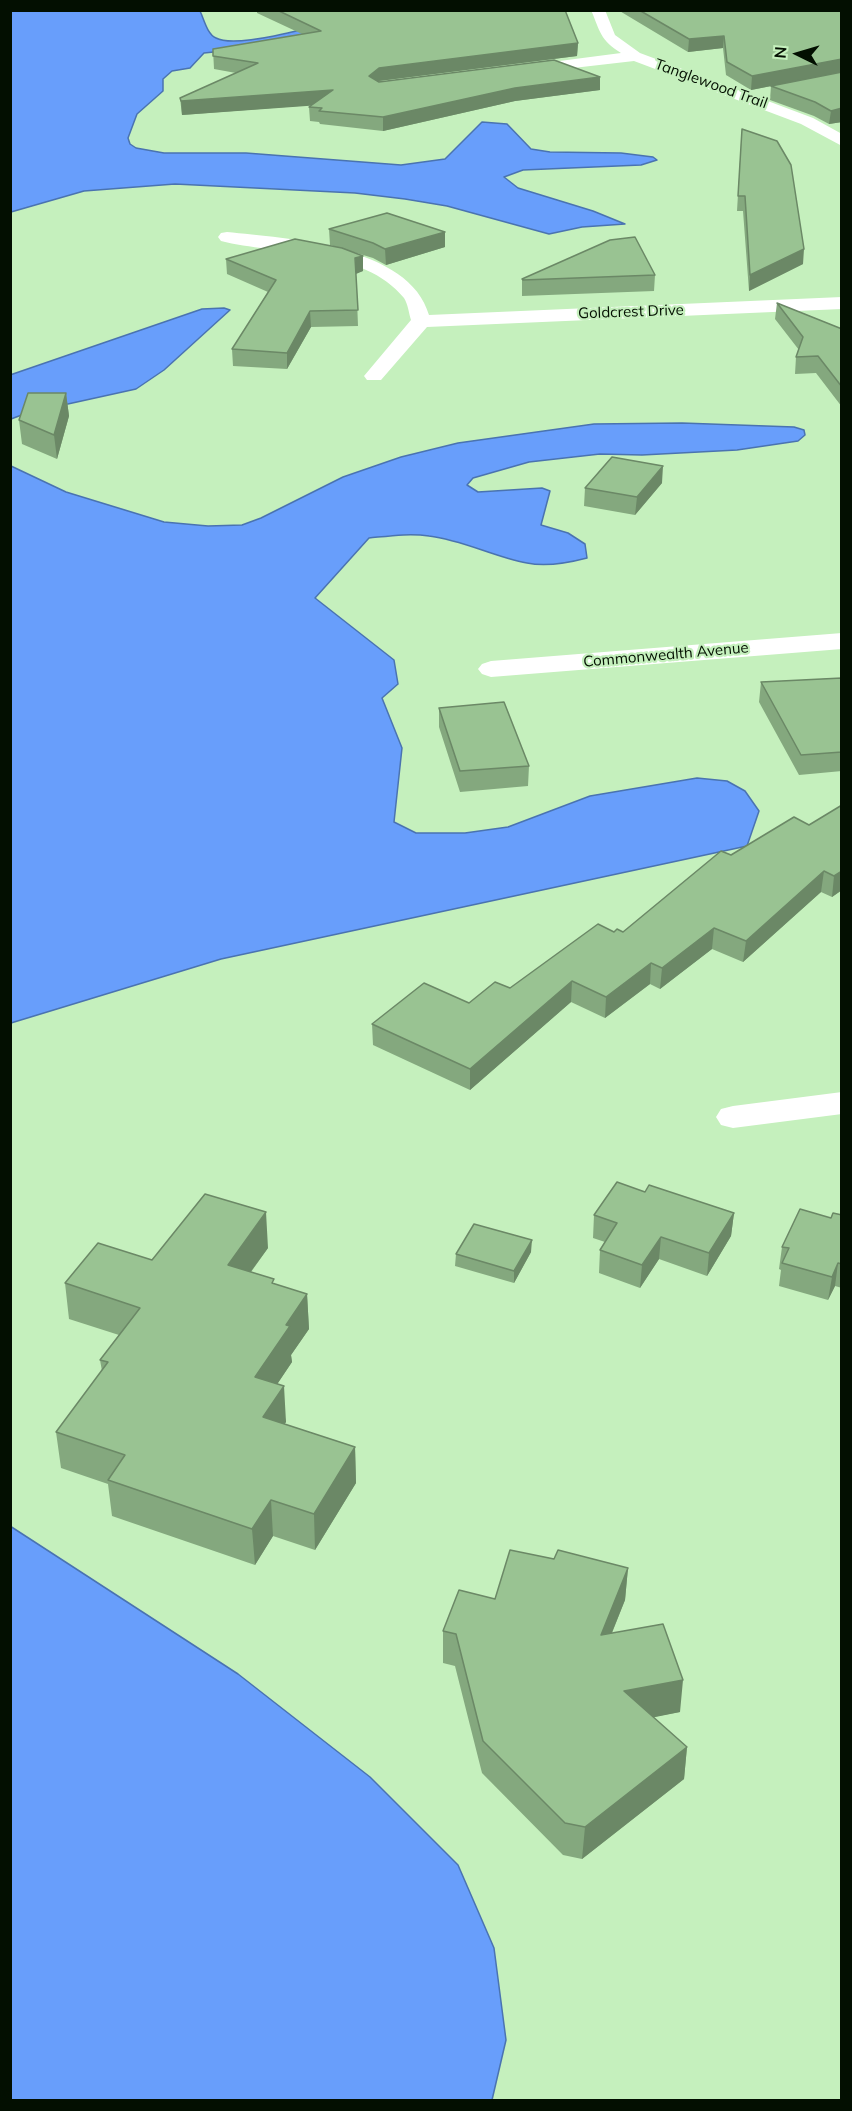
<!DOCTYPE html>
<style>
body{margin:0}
#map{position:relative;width:852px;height:2111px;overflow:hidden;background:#c5f0bd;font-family:Mulish,sans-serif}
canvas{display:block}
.frame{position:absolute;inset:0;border:12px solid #030f01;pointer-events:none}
.north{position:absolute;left:768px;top:24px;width:60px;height:60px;-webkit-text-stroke:4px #c5f0bd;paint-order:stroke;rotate:275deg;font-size:16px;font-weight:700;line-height:24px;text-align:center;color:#030f01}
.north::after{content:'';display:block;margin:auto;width:21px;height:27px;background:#030f01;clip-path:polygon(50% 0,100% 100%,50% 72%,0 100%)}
</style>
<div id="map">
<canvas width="852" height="2111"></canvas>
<div class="frame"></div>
<div class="north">N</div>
</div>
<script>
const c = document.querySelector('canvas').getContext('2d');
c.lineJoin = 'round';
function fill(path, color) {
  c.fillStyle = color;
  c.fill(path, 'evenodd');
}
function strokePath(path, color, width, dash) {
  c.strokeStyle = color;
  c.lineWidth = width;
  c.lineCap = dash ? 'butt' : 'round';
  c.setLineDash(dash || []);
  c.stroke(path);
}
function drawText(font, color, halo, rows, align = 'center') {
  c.font = font + ' Mulish,sans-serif';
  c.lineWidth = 4.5;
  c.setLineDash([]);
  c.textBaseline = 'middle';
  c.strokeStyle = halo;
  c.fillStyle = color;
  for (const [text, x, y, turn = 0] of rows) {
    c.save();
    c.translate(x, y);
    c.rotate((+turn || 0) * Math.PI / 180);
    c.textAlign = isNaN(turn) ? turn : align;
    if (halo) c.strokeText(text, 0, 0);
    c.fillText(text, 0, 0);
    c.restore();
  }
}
const water = new Path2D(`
 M10 11H200C204 19 207 34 216 38 238 50 327 23 353 16L338 39 204 53 190 68 172 71 163 79V91L137 114 128 138 130 144 136 148 164 153H246L401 165 445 159 482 122 507 124 531 149 550 152 621 153 653 157 657 160 641 165 523 170 504 177 518 188 593 211 625 224 582 227 549 234 447 206 405 199 355 193 175 184 84 191 11 212Z
 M224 308 230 310 164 370 136 389 27 413 11 419 10 375 202 309Z
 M682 423 794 427 804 430 805 435 798 441 737 450 642 455 600 454 529 462 473 478 467 485 478 492 542 488 550 491 541 525 568 533 585 544 587 558C568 563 546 567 527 563 494 557 463 540 429 536 409 533 389 536 369 538L315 598 394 660 398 684 382 698 402 748 394 822 416 833H465L508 827 590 796 697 778 727 781 745 791 759 811 747 846 221 959 11 1023V466L66 492 164 522 208 526 242 525 261 518 343 477 401 457 458 443 594 424Z
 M10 1526 238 1674 370 1777 458 1865 494 1948 506 2040 492 2100H11Z`);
fill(water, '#689efb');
strokePath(water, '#4a73b0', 1.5);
fill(new Path2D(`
 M591 10H605L615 35 640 53 813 118 842 134V146L801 124 634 61 521 74 516 73 514 70 516 67 521 66 621 53C600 40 600 31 591 10Z
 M227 232C286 238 410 246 429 315L842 297V309L427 327 381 380H367L364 376 411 320C409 314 408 304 404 298 364 248 276 255 221 241L218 237 221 233Z
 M842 633V649L491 677 482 674 478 669 482 664 491 661Z
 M842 1092V1114L733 1128 721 1125 716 1117 721 1109 733 1106Z`), '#fff');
fill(new Path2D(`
 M565 10 578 43 577 56 378 81 600 90 515 101 383 131 320 124 319 122 310 121 309 107 312 105 182 115 180 98 236 73 214 69 213 49 302 34 257 13V11Z
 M618 10H842V122L829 124 814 116 770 100 771 86 837 73 751 90 726 75 723 48 688 52Z
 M741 143 803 264 749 291 743 211H737Z
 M329 229 445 247 386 265 373 258 330 245Z
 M226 259 363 271 356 273 358 326 311 327 287 369 233 366 232 349 268 292 227 274Z
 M655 275 654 291 522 296V279Z
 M777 303 842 329V407L816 373 795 374 796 357 799 350 775 319Z
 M66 393 69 416 57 459 22 444 19 420Z
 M662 483 635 515 584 506 585 488Z
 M842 678V771L799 775 759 702 761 682Z
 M439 708 529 766 528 786 460 792 439 727Z
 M842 805V890L832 897 821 892 743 962 712 949 660 989 650 984 605 1018 571 1002 470 1090 373 1045 372 1024 469 1003 510 988 614 932H623L731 855 809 825Z
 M645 1192 734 1213 731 1236 707 1276 659 1259 640 1288 599 1273 600 1250 605 1242 593 1238 594 1215Z
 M842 1215V1288L835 1286 828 1300 779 1286 781 1270 779 1269 782 1247 831 1218Z
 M268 1248 251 1272 274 1284 307 1294 309 1329 291 1355 292 1362 277 1384 286 1422 284 1424 355 1447 356 1483 315 1550 273 1536 255 1565 112 1516 108 1484 61 1468 56 1432 102 1371 100 1360 119 1335 69 1319 65 1283Z
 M531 1252 514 1283 455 1266 456 1254Z
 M554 1559 628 1568 625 1600 612 1633 680 1712 653 1717 687 1747 684 1779 582 1859 563 1855 482 1773 455 1666 443 1663V1631L495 1599Z`), '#84a87e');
fill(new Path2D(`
 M724 36 723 48 688 52 689 39Z
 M578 43 577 56 379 81 369 89V76L379 68Z
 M842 59V72L751 90 752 76Z
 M600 77V90L515 101 383 131V117L515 88Z
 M333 90 334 104 182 115 181 101Z
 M842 108V122L829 124 831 111Z
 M445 232V247L386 265 385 249Z
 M804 249 803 264 749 291 750 275Z
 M363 256V271L356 274 355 258Z
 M310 311 311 327 287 369V353Z
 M66 393 69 416 57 459 54 435Z
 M663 466 662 483 635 515 637 497Z
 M824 871 821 892 743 962 746 941Z
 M842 871V890L832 897 834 876Z
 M714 928 712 949 660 989 662 968Z
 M651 963 650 984 605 1018 606 997Z
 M572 981 571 1002 470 1090V1069Z
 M266 1212 268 1248 230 1300 228 1265Z
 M734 1213 731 1236 707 1276 709 1253Z
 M661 1237 659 1259 640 1288 642 1265Z
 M532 1240 531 1252 514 1283V1271Z
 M838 1263 835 1286 828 1300 832 1277Z
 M307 1294 309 1329 291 1355 292 1362 258 1413 255 1377 286 1325Z
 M284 1386 286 1422 265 1453 263 1417Z
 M355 1447 356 1483 315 1550 314 1514Z
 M271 1500 273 1536 255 1565 252 1529Z
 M628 1568 625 1600 598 1667 601 1635Z
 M683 1680 680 1712 621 1724 624 1691Z
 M687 1747 684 1779 582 1859 585 1827Z`), '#6b8866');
const building = new Path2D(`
 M277 10H565L578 43 379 68 369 76 379 82 554 60 600 77 515 88 383 117 319 111 322 108 309 107 333 90 181 101 180 98 258 63 213 56V49L321 31Z
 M639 10H842V59L752 76 727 62 724 36 689 39Z
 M842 72V108L831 111 815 102 771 86Z
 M742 129 777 141 791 165 804 249 750 275 745 196H738Z
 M387 213 445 232 385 249 373 243 329 229Z
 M635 237 655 275 523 280 522 279 610 240Z
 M295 239 342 248 363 256 355 258 358 310 310 311 287 353 232 349 276 280 226 259Z
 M777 303 842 329V387L818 356 796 357 803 337Z
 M28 393H66L54 435 19 420Z
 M612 457 663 466 637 497 585 488Z
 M842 678V752L801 755 761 682Z
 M504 702 529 766 460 771 439 708Z
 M842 805V871L834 876 824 871 746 941 714 928 662 968 651 963 606 997 572 981 470 1069 372 1024 424 983 469 1003 495 982 510 988 598 924 614 932 617 929 623 932 721 851 731 855 794 817 809 825Z
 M617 1182 645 1192 649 1185 734 1213 709 1253 661 1237 642 1265 600 1250 617 1223 594 1215Z
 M205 1194 266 1212 228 1265 274 1279 272 1283 307 1294 286 1325 290 1326 255 1377 284 1386 263 1417 355 1447 314 1514 271 1500 252 1529 108 1480 125 1455 56 1432 108 1362 100 1360 140 1308 65 1283 98 1243 152 1260Z
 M800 1209 831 1218 833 1213 842 1215V1264L838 1263 832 1277 782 1263 789 1248 782 1247Z
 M474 1224 532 1240 514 1271 456 1254Z
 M510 1550 554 1559 558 1550 628 1568 601 1635 663 1624 683 1680 624 1691 687 1747 585 1827 565 1823 483 1741 456 1634 443 1631 459 1590 495 1599Z`);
fill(building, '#99c392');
strokePath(building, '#6b8866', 1.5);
drawText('15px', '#030f01', '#c5f0bd', [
 ["Tanglewood Trail",711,84,20],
 ["Goldcrest Drive",631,312,-2],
 ["Commonwealth Avenue",666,655,-5]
]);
</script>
